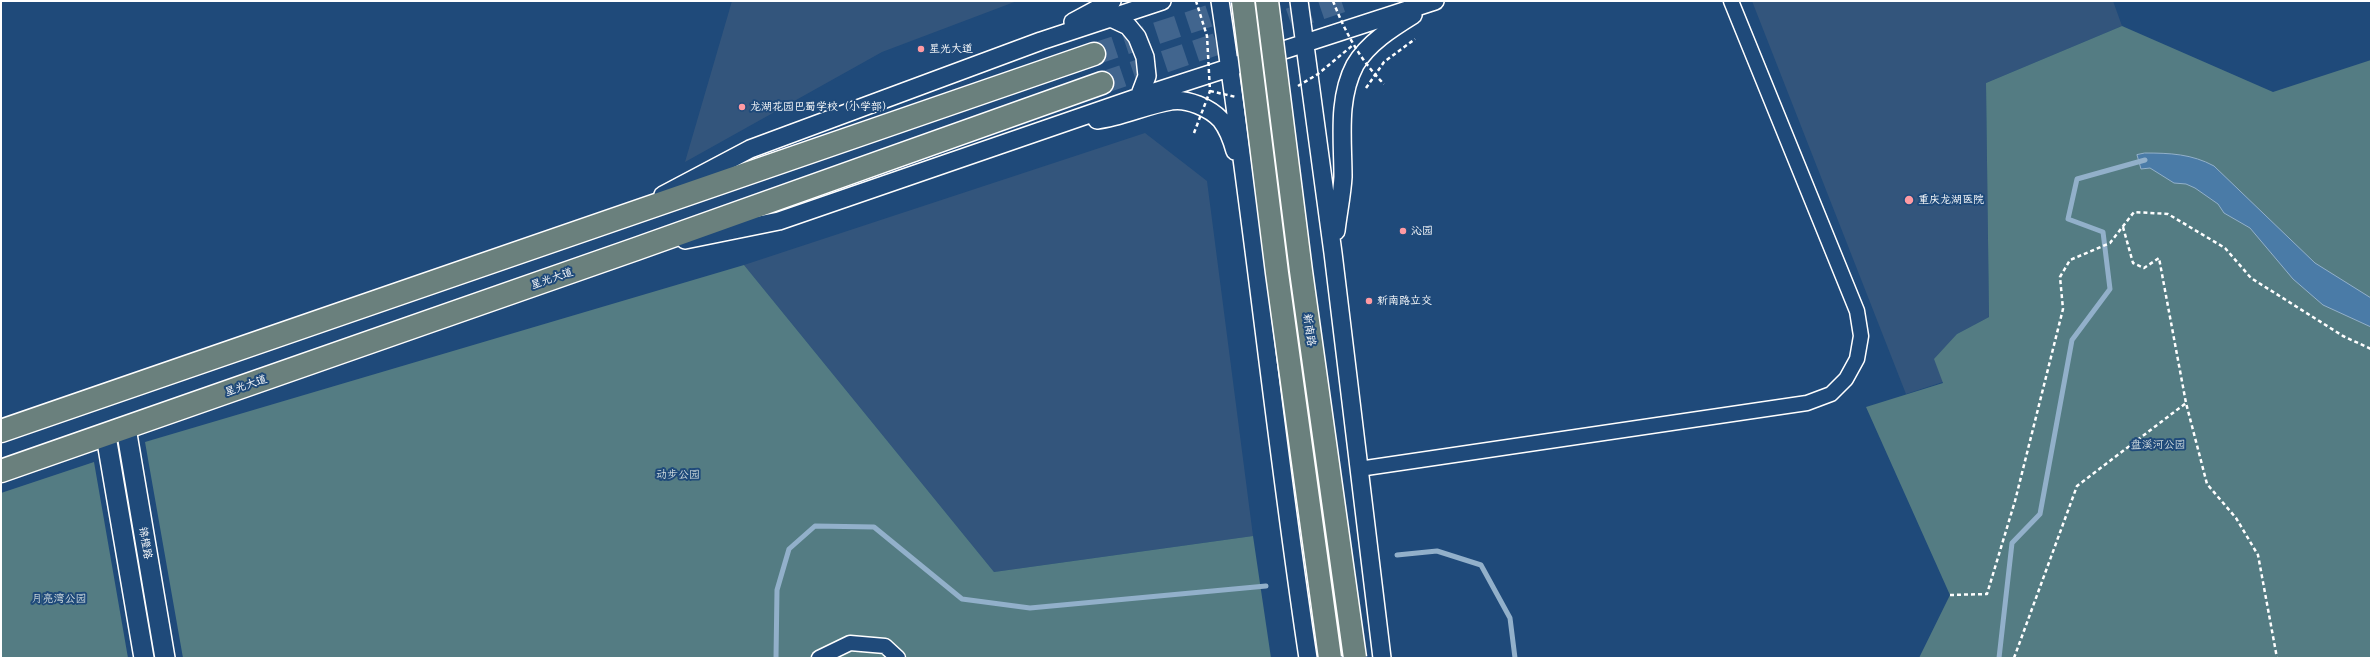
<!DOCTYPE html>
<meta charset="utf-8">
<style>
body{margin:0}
#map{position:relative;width:2372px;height:659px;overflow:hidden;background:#1f4a7a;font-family:"Patrick Hand",sans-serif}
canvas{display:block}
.frame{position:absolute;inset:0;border:2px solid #fff;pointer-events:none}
</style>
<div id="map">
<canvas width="2372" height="659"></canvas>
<div class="frame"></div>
</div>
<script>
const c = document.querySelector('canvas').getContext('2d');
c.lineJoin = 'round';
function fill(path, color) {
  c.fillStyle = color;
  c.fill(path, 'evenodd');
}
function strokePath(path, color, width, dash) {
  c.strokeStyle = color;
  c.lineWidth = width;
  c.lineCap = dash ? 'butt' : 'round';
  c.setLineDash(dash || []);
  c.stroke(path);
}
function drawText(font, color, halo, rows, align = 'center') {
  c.font = font + ' "Patrick Hand","LXGW WenKai TC",sans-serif';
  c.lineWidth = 4;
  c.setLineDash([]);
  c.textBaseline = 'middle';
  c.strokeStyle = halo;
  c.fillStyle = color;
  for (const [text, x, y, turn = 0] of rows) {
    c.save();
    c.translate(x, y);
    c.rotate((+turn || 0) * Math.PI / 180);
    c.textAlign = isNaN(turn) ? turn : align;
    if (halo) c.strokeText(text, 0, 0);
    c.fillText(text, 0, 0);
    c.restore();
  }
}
fill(new Path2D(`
 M732 1H1017L882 52 685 162Z
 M1752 1H2113L2122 26 1986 83 1989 317 1957 334 1943 382 1906 394Z
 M1145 133 1207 181 1253 536 994 572 744 265Z`), '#33557c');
fill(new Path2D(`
 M2122 26 2273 92 2371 60V658H1919L1950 595 1866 407 1943 383 1934 359 1957 334 1989 317 1986 83Z
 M744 265 994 572 1253 536 1271 658H183L145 442Z
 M94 462 128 658H1V493Z`), '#547c83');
const water = new Path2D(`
 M2145 153C2170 153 2192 154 2214 166L2315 263 2371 298V327L2323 305 2293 279 2250 228 2224 213 2218 204 2195 188 2186 184 2174 183 2150 168 2141 169 2137 155Z`);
fill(water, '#4a7ba7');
strokePath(water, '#92b0ca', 1);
strokePath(new Path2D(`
 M1397 555 1437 551 1481 565 1510 618 1515 658
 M776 658 777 590 789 549 815 526 874 527 962 599 1030 608 1266 586
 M1999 658 2012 543 2040 514 2072 340 2110 289 2103 232 2068 219 2077 179 2145 160`), '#92b0ca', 5);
strokePath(new Path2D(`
 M1094 54 1254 1
 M1102 83 1343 1`), '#41658e', 22, [22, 11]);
const minor = new Path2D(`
 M1359 469 1807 403 1831 394 1846 379 1857 359 1861 336 1857 311 1731 1
 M819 658 850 643 885 646 898 658`);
const tertiary = new Path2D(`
 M1220 1C1253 220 1275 439 1308 658
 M1299 1 1333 253 1382 658
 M1111 18 1128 26 1137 37 1145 57 1147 76 1139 97
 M1073 22 1112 1
 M1097 120C1122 117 1146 105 1171 101 1187 98 1210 108 1221 120 1228 129 1232 140 1235 151
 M663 195 750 149 1041 41 1162 1
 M1336 231C1338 213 1342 195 1343 177 1343 140 1337 99 1355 65 1368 43 1392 28 1413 15
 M685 240 779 221 1139 97 1435 1`);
const secondary = new Path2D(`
 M126 428 165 658
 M106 436 144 658`);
const primary = new Path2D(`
 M1 431 1094 54
 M1 471 636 249 1102 83`);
strokePath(minor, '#fff', 17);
strokePath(tertiary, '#fff', 20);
strokePath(secondary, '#fff', 22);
strokePath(primary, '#fff', 25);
strokePath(new Path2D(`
 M1366 88 1384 62 1415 39
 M2123 227 2133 263 2144 268 2159 258 2186 403 2207 484 2236 518 2258 555 2277 658
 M1950 595 1987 594 2015 501 2063 309 2060 277 2070 260 2110 243 2134 212 2168 214 2225 248 2251 278 2343 336 2371 349
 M2014 658 2077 486 2186 403`), '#fff', 2.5, [4, 3]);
strokePath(minor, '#1f4a7a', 14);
strokePath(tertiary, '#1f4a7a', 17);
strokePath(secondary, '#1f4a7a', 19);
strokePath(primary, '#6a807d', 22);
const primaryBridge = new Path2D(`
 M1243 1 1277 273 1330 658
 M1267 1 1301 271 1355 658`);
strokePath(primaryBridge, '#fff', 25, []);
strokePath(new Path2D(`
 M1333 1C1345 32 1360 60 1384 84
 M1298 86 1318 74 1353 45
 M1210 91 1236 97
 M1194 133 1210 91 1207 36 1196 1`), '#fff', 2.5, [4, 3]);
strokePath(primaryBridge, '#6a807d', 22);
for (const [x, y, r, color] of [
 [921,49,4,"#ff9aa2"],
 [742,107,4,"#ff9aa2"],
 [1909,200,5,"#ff9aa2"],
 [1403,231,4,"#ff9aa2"],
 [1369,301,4,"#ff9aa2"]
]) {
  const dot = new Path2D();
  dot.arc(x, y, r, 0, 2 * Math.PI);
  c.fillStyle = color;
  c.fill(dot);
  strokePath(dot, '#1f4a7a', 1.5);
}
drawText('11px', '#fff', '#1f4a7a', [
 ["星光大道",929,49],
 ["龙湖花园巴蜀学校（小学部）",750,107],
 ["重庆龙湖医院",1918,200],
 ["沁园",1411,231],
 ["新南路立交",1377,301]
], 'left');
drawText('11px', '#fff', '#1f4a7a', [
 ["星光大道",552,279,-19],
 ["新南路",1309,330,82],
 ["星光大道",246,386,-19],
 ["锦橙路",145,543,80]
]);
drawText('11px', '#d4dee0', '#1f4a7a', [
 ["盘溪河公园",2158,445],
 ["动步公园",678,475],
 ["月亮湾公园",59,599]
]);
</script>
